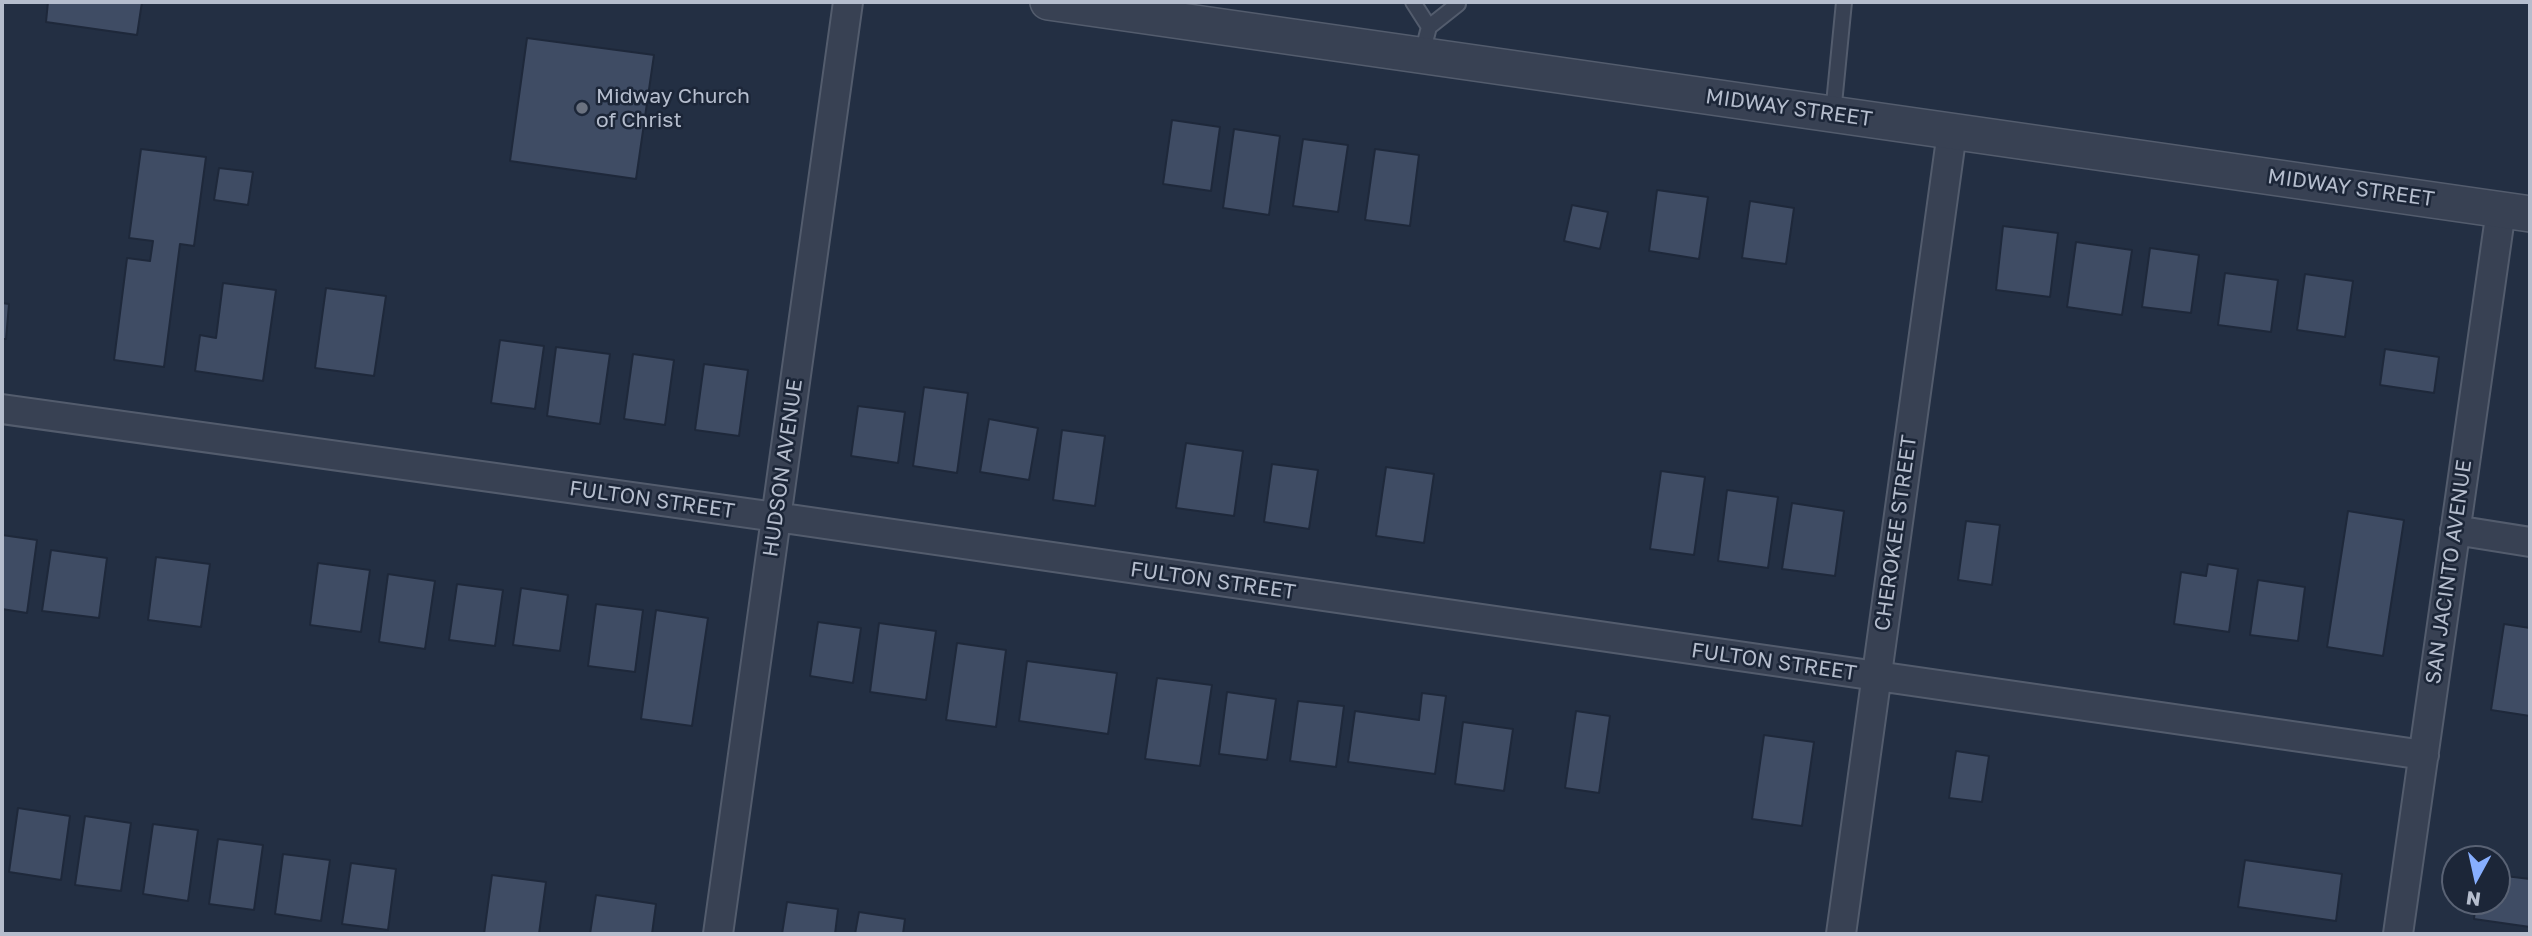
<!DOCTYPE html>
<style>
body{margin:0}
#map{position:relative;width:2532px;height:936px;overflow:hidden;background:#232f43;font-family:"Golos Text",sans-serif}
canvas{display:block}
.frame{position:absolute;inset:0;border:4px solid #b5bdcd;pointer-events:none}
.north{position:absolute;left:2441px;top:845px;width:70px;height:70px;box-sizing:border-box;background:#1c2638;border:2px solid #596274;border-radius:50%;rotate:188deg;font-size:19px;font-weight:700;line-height:28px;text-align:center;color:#b5bdcd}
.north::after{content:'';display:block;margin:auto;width:24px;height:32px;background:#87afff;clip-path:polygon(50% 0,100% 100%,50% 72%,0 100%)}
</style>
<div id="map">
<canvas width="2532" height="936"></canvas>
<div class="frame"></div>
<div class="north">N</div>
</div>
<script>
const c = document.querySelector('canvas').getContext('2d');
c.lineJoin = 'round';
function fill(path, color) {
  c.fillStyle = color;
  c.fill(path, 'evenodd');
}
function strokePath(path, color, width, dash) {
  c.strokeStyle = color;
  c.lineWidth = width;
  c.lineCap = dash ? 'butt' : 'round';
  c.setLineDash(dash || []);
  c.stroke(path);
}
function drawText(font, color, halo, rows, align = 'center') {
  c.font = font + ' "Golos Text",sans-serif';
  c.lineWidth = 5;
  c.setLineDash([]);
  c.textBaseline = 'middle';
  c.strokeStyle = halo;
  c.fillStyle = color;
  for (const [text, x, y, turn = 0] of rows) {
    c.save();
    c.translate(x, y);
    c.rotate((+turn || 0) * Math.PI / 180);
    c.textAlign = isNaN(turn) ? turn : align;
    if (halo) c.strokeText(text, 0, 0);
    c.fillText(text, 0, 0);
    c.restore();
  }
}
const building = new Path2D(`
 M48 2H142L137 35 46 22Z
 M527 38 654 55 636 179 510 161Z
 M1172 120 1220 127 1211 191 1163 184Z
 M1234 129 1280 136 1269 215 1223 208Z
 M1303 139 1348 145 1338 212 1293 206Z
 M141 149 206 157 194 246 180 244 164 367 114 360 127 258 150 261 153 241 129 238Z
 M1375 149 1419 155 1410 226 1365 220Z
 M219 168 253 172 248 205 214 200Z
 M1657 190 1708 197 1699 259 1649 251Z
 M1750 201 1794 208 1786 264 1742 258Z
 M1572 205 1608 212 1600 249 1564 241Z
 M2003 226 2058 233 2050 297 1996 290Z
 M2076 242 2132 250 2122 315 2067 307Z
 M2150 248 2199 255 2191 313 2142 307Z
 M2225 273 2278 280 2271 332 2218 325Z
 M2305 274 2353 281 2345 337 2297 330Z
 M223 283 276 290 263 381 195 371 200 335 216 338Z
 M326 288 386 296 374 376 315 368Z
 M2 303 9 304 6 339H2Z
 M500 340 544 346 535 409 491 403Z
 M556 347 610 354 600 424 547 416Z
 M2385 349 2439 357 2434 393 2380 385Z
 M633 354 674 360 665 425 624 419Z
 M704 364 748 370 739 436 695 430Z
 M924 387 968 393 957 473 913 466Z
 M858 406 905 412 898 463 851 456Z
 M989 419 1038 428 1029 480 980 472Z
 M1062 430 1105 436 1095 506 1053 500Z
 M1186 443 1243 451 1234 516 1176 508Z
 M1272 464 1318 470 1309 529 1264 522Z
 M1386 467 1434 474 1424 543 1376 536Z
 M1661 471 1705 477 1694 555 1650 549Z
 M1727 490 1778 497 1768 568 1718 561Z
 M1792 503 1844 511 1835 576 1782 569Z
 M2348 511 2404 520 2383 656 2327 647Z
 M1966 521 2000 525 1992 585 1958 580Z
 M2 535 37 540 27 613 2 609Z
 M51 550 107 558 99 618 42 611Z
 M156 557 210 564 201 627 148 620Z
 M318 563 370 570 361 632 310 625Z
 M2208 564 2238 569 2229 632 2174 624 2181 572 2206 576Z
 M388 574 435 581 425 649 379 642Z
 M2258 580 2305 587 2298 641 2250 635Z
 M457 584 503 590 495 646 449 640Z
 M521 588 568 595 560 651 513 645Z
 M596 604 643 610 635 672 588 666Z
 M656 610 708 618 692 726 641 719Z
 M818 622 861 628 853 683 810 676Z
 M879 623 936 631 926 700 870 692Z
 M2504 624 2530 628V716L2491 710Z
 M957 643 1006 650 996 727 946 720Z
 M1027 661 1117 673 1108 734 1019 721Z
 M1157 678 1212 685 1200 766 1145 759Z
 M1227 692 1276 699 1267 760 1219 754Z
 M1422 693 1446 696 1435 774 1348 762 1355 711 1419 720Z
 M1298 701 1344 706 1336 767 1290 761Z
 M1576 711 1610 716 1599 793 1565 788Z
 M1463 722 1513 729 1504 791 1455 784Z
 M1764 735 1814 742 1802 826 1752 819Z
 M1956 751 1989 756 1982 802 1949 798Z
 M18 808 70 816 61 880 9 872Z
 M85 816 131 823 121 891 75 885Z
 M153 824 198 830 188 901 143 894Z
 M218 839 263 845 254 910 209 904Z
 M283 854 330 860 321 921 275 914Z
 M2245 860 2342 874 2336 921 2238 907Z
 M351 863 396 869 388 930 342 924Z
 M492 875 546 882 539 934H484Z
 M2497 875 2530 879V927L2474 919 2476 901H2497Z
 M596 895 656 904 652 934H590Z
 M787 902 838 909 835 934H782Z
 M859 912 905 919 903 934H855Z`);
fill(building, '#3f4c64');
strokePath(building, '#1e283a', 2);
const service = new Path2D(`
 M1413 2 1429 27
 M1422 54 1429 27 1458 4V2
 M1833 114 1844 2`);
const minor = new Path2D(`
 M2 409 776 517 2424 755
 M2455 530 2530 542
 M718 934 848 2
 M1841 934 1952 132
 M2398 934 2501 210`);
const tertiary = new Path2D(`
 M1048 2 2530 214`);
strokePath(service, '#535c6d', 18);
strokePath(minor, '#535c6d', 32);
strokePath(tertiary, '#535c6d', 38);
strokePath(service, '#384153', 14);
strokePath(minor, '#384153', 28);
strokePath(tertiary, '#384153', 35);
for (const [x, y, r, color] of [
 [582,108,7,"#6b7280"]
]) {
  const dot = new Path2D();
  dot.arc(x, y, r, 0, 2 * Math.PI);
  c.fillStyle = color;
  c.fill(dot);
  strokePath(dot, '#1c2638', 2.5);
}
drawText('21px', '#b5bdcd', '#1c2638', [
 ["Midway Church",596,96],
 ["of Christ",596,120]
], 'left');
drawText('21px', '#b5bdcd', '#1c2638', [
 ["MIDWAY STREET",1789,108,8],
 ["MIDWAY STREET",2351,188,8],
 ["HUDSON AVENUE",783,468,-82],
 ["FULTON STREET",652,500,8],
 ["CHEROKEE STREET",1896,533,-82],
 ["SAN JACINTO AVENUE",2449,572,-82],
 ["FULTON STREET",1213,581,8],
 ["FULTON STREET",1774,662,8]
]);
</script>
